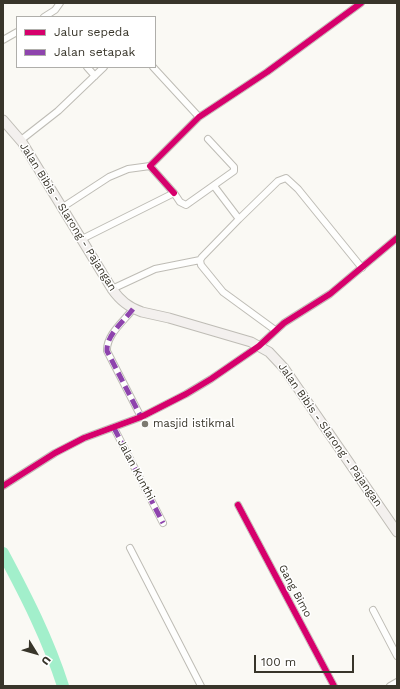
<!DOCTYPE html>
<style>
body{margin:0}
#map{position:relative;width:400px;height:689px;overflow:hidden;background:#faf9f4;font-family:"Work Sans",sans-serif}
canvas{display:block}
.frame{position:absolute;inset:0;border:4px solid #38352a;pointer-events:none}
.legend{position:absolute;left:16px;top:16px;width:140px;height:52px;box-sizing:border-box;background:#fff;border:1px solid #afaeaa;margin:0;padding:5px 7px;list-style:none;font-size:12px;color:#38352a}
.legend li{display:flex;align-items:center;gap:8px;height:20px}
.legend b{width:20px;border:1px solid #afaeaa}
.north{position:absolute;left:16px;top:633px;width:40px;height:40px;-webkit-text-stroke:3px #fff;paint-order:stroke;rotate:127deg;font-size:11px;font-weight:700;line-height:16px;text-align:center;color:#38352a}
.north::after{content:'';display:block;margin:auto;width:14px;height:18px;background:#38352a;clip-path:polygon(50% 0,100% 100%,50% 72%,0 100%)}
.scale{position:absolute;left:254px;top:655px;width:100px;height:18px;box-sizing:border-box;border:2px solid #38352a;border-top:0;padding-left:5px;font-size:12px;line-height:14px;white-space:nowrap;color:#38352a;-webkit-text-stroke:3px #fff;paint-order:stroke}
</style>
<div id="map">
<canvas width="400" height="689"></canvas>
<div class="frame"></div>
<ul class="legend">
<li><b style="height:5px;background:#d6006c"></b>Jalur sepeda</li>
<li><b style="height:5px;background:#8e44ad"></b>Jalan setapak</li>
</ul>
<div class="north">U</div>
<div class="scale">100 m</div>
</div>
<script>
const c = document.querySelector('canvas').getContext('2d');
c.lineJoin = 'round';
function strokePath(path, color, width, dash) {
  c.strokeStyle = color;
  c.lineWidth = width;
  c.lineCap = dash ? 'butt' : 'round';
  c.setLineDash(dash || []);
  c.stroke(path);
}
function drawText(font, color, halo, rows, align = 'center') {
  c.font = font + ' "Work Sans",sans-serif';
  c.lineWidth = 3;
  c.setLineDash([]);
  c.textBaseline = 'middle';
  c.strokeStyle = halo;
  c.fillStyle = color;
  for (const [text, x, y, turn = 0] of rows) {
    c.save();
    c.translate(x, y);
    c.rotate((+turn || 0) * Math.PI / 180);
    c.textAlign = isNaN(turn) ? turn : align;
    if (halo) c.strokeText(text, 0, 0);
    c.fillText(text, 0, 0);
    c.restore();
  }
}
strokePath(new Path2D(`
 M3 553C26 596 48 639 63 686`), '#a2efcb', 12);
const minor = new Path2D(`
 M44 17 55 10 60 3
 M3 40 17 32
 M87 67 95 76
 M153 67 199 117
 M21 140 58 111 104 67
 M214 186 239 219 202 257 200 260 201 265 223 292 275 330
 M174 193 150 166 199 117 267 72 361 3
 M63 207 109 177 128 169 150 166
 M239 219 278 181 286 178 298 189 362 268
 M82 239 174 193 180 202 186 205 234 171V167L208 139
 M112 289 155 269 200 260
 M133 309C124 321 106 335 107 351L141 417
 M114 428 163 523
 M3 486 55 453 84 438 141 417 186 394 211 379 259 346 284 323 330 294 397 238
 M238 505 334 686
 M130 548 201 686
 M373 610 397 656
 M390 686 397 682`);
const secondary = new Path2D(`
 M3 120 22 142 112 289C120 300 128 307 142 312L169 318 251 342 269 352 284 368 397 532`);
strokePath(minor, '#bebcb5', 8);
strokePath(secondary, '#bebcb5', 11);
strokePath(minor, '#fefefd', 6);
strokePath(secondary, '#f3f0ee', 9);
strokePath(new Path2D(`
 M133 309C124 321 106 335 107 351L141 417
 M114 428 163 523`), '#8e44ad', 5, [10, 5]);
strokePath(new Path2D(`
 M174 193 150 166 199 117 267 72 361 3
 M3 486 55 453 84 438 141 417 186 394 211 379 259 346 284 323 330 294 397 238
 M238 505 334 686`), '#d6006c', 6);
for (const [x, y, r, color] of [
 [145,424,4,"#7c7a71"]
]) {
  const dot = new Path2D();
  dot.arc(x, y, r, 0, 2 * Math.PI);
  c.fillStyle = color;
  c.fill(dot);
  strokePath(dot, '#fff', 1.5);
}
drawText('11px', '#38352a', '#fff', [
 ["Jalan Bibis - Slarong - Pajangan",68,217,58],
 ["Jalan Bibis - Slarong - Pajangan",330,435,55],
 ["Jalan Kunthi",136,470,62],
 ["Gang Bimo",295,591,62]
]);
drawText('11px', '#38352a', '#fff', [
 ["masjid istikmal",153,424]
], 'left');
</script>
